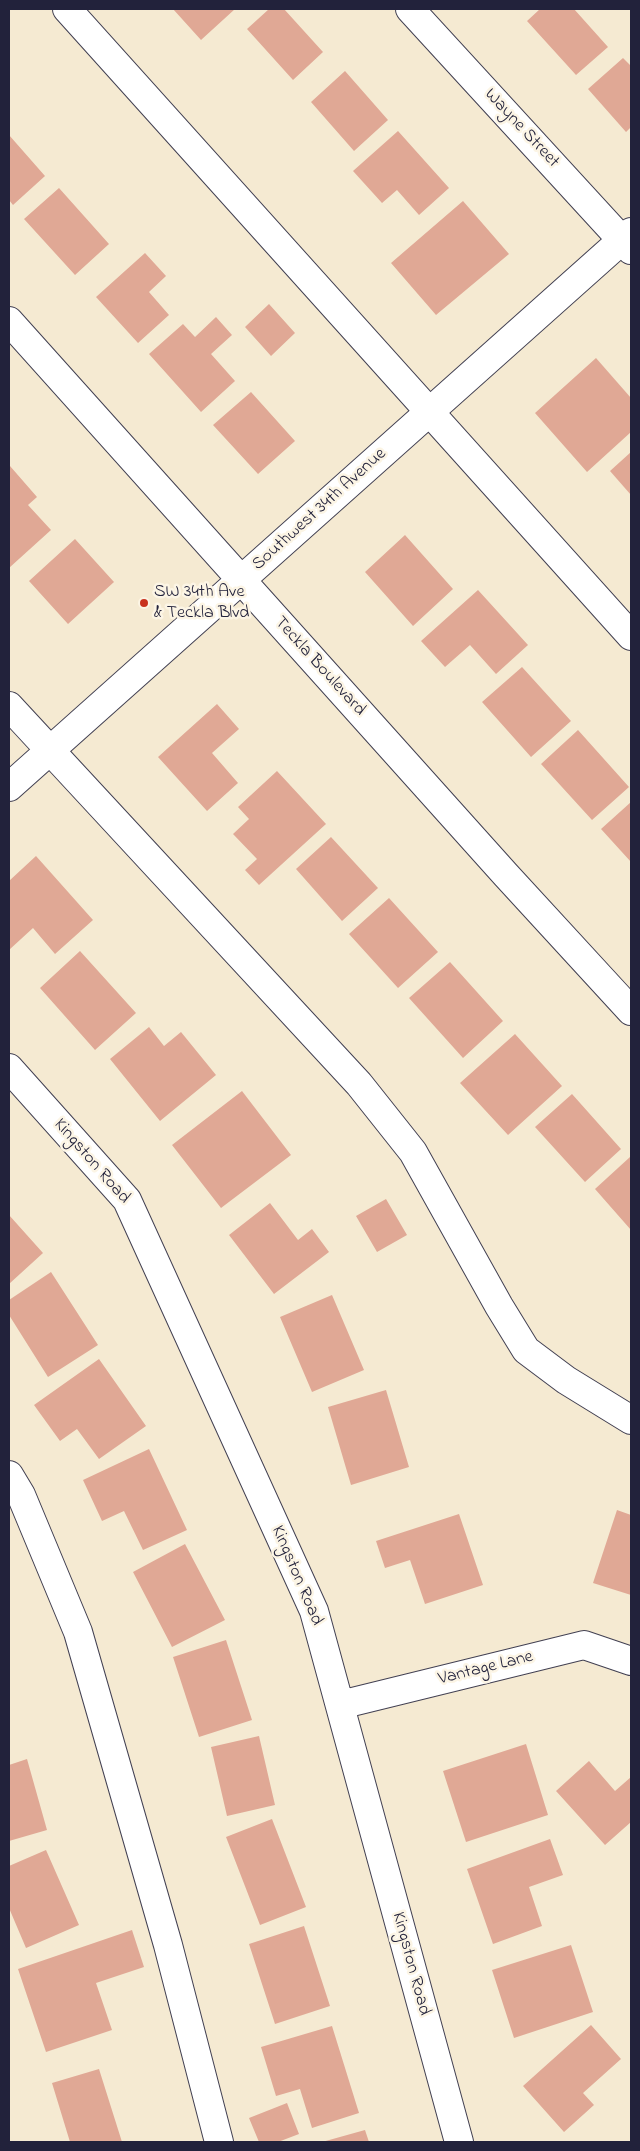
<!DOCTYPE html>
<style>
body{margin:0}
#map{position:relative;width:640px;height:2151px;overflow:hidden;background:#f5ead2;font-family:"Indie Flower",sans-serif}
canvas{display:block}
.frame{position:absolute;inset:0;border:10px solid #22223b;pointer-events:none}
</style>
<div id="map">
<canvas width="640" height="2151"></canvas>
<div class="frame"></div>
</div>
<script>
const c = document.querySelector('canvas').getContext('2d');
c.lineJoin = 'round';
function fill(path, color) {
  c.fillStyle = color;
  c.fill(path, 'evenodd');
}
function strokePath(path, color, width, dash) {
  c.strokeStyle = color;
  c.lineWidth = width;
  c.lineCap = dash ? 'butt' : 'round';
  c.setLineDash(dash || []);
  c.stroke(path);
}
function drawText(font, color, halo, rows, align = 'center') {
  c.font = font + ' "Indie Flower",sans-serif';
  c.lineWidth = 5;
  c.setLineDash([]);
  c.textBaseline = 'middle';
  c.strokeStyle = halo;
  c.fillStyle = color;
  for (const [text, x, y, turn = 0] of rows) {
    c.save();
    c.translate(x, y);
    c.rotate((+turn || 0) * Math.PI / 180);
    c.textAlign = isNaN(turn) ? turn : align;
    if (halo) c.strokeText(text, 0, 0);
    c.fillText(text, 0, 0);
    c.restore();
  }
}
fill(new Path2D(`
 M173 9H235L201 40Z
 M269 9H284L323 52 293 80 247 29Z
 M540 9H574L608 47 576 75 527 21Z
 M623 58 631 66V127L626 132 588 89Z
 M345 71 388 120 354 151 311 102Z
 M398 131 449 188 419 215 397 190 382 203 353 171Z
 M9 135 45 176 13 205 9 200Z
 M59 188 109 244 75 275 24 219Z
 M463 201 509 254 436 315 391 263Z
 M145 253 166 276 149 292 169 315 138 343 96 297Z
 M269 304 295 333 271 356 245 327Z
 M216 317 232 335 211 354 235 381 201 412 149 354 183 324 195 337Z
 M596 358 631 398V432L587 472 535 413Z
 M251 392 295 441 258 474 213 425Z
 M631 452V495L610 471Z
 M10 466 37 497 28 505 51 530 9 568Z
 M405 535 453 589 413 626 365 572Z
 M75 539 114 582 68 624 29 581Z
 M478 590 528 645 496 674 470 645 445 667 421 641Z
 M522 667 571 721 531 757 482 702Z
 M217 704 239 729 212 753 238 783 207 811 158 757Z
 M578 730 629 787 592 820 541 764Z
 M277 771 326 824 259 885 245 870 257 859 233 834 249 819 238 807Z
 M631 802V862L601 829Z
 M331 837 378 888 342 921 296 869Z
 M36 856 93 920 55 954 33 928 9 950V881Z
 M389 898 438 952 398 988 349 934Z
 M80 951 136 1013 95 1050 40 988Z
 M450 962 503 1021 463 1058 409 998Z
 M149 1027 164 1046 181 1032 216 1075 160 1121 110 1059Z
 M515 1034 562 1086 508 1135 460 1083Z
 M242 1091 291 1155 221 1208 172 1145Z
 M572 1094 621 1149 585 1182 535 1127Z
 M630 1157 631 1158V1230L595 1189Z
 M386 1199 407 1235 377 1252 356 1216Z
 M270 1203 298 1240 312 1229 329 1252 274 1294 229 1235Z
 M9 1215 43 1253 9 1284Z
 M51 1272 98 1345 48 1377 9 1315V1300Z
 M332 1295 364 1370 312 1392 280 1317Z
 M99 1359 146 1426 99 1459 77 1429 60 1441 34 1405Z
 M386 1390 409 1467 351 1485 328 1407Z
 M149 1449 187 1530 143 1550 124 1511 102 1521 83 1480Z
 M617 1510 631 1515V1595L593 1583Z
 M459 1514 483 1585 425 1604 410 1560 385 1568 376 1541Z
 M185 1544 225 1620 172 1647 133 1572Z
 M226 1640 252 1720 199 1737 173 1657Z
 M259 1736 275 1805 227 1816 211 1747Z
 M526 1744 548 1815 466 1842 443 1771Z
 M27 1759 47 1830 9 1841V1765Z
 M589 1761 615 1791 631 1777V1822L605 1845 556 1791Z
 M272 1819 306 1907 260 1925 226 1837Z
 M550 1839 563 1875 529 1887 542 1926 493 1944 467 1869Z
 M46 1850 79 1925 26 1948 9 1908V1866Z
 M304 1926 330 2006 275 2024 249 1944Z
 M132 1930 144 1967 96 1983 112 2030 46 2052 18 1969Z
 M571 1945 593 2012 514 2038 492 1970Z
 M591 2025 621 2059 583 2093 594 2105 564 2132 523 2086Z
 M332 2026 359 2113 312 2128 300 2089 276 2096 261 2047Z
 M99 2069 122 2142H70L52 2083Z
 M287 2103 299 2134 278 2142H259L249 2118Z
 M365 2130 369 2142H322Z`), '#e0a895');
const minor = new Path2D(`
 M67 9 631 636
 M410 9 631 250
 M9 706 359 1084 413 1152 499 1306 526 1350 566 1380 631 1420
 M9 1068 127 1200 314 1611 459 2142
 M9 1475 21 1495 78 1632 168 1945 219 2142
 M340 1705 584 1645 631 1661`);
const major = new Path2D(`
 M9 321 506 875 631 1011
 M9 787 631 232`);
strokePath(minor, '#424052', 30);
strokePath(major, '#424052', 30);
strokePath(minor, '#fff', 28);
strokePath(major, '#fff', 28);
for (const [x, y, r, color] of [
 [144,603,5,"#c8321e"]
]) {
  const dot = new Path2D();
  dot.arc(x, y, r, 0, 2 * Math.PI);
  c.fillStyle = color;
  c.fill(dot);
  strokePath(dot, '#fcf5e5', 2);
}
drawText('18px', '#22223b', '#fcf5e5', [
 ["Wayne Street",521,129,47],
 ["Southwest 34th Avenue",320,510,-42],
 ["Teckla Boulevard",319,667,48],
 ["Kingston Road",91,1162,49],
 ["Kingston Road",296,1576,67],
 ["Vantage Lane",486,1669,-14],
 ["Kingston Road",410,1964,75]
]);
drawText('18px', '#22223b', '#fcf5e5', [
 ["SW 34th Ave",154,593],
 ["& Teckla Blvd",154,614]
], 'left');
</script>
